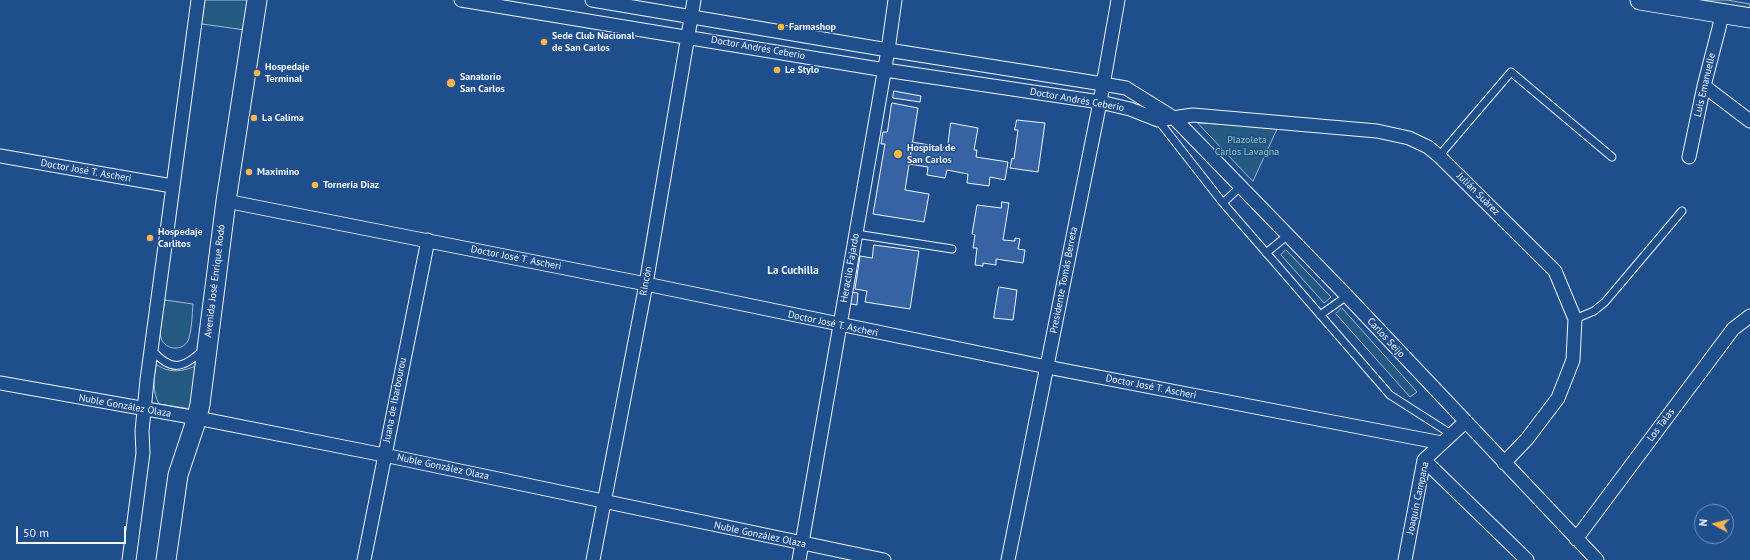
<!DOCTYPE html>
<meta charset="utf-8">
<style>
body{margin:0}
#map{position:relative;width:1750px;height:560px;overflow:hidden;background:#1f4e8c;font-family:"PT Sans",sans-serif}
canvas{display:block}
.north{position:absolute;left:1694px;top:504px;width:40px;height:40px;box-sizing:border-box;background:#1f4e8c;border:1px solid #7391ba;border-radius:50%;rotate:277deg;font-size:11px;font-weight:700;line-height:16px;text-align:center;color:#f2f6ff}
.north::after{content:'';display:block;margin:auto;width:14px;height:18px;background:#ffb74d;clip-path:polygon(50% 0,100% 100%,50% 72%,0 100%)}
.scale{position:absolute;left:16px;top:526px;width:110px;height:18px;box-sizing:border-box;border:2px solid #f2f6ff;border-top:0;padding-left:5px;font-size:12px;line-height:14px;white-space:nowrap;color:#f2f6ff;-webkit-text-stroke:3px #1f4e8c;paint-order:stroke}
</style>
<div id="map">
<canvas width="1750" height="560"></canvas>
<div class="north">N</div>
<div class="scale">50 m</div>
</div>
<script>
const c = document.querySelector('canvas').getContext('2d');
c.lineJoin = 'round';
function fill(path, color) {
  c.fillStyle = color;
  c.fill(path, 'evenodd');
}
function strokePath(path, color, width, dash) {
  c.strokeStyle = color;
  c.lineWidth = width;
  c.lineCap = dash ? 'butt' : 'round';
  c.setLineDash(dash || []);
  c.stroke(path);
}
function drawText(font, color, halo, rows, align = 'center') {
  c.font = font + ' "PT Sans",sans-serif';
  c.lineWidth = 3;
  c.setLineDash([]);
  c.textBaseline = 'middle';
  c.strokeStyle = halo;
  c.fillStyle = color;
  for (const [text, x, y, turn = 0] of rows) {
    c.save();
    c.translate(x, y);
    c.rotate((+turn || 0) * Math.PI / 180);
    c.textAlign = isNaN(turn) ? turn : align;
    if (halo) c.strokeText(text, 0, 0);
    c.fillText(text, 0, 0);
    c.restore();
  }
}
const green = new Path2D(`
 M205 0H249L245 30 202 24Z
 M1699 0H1727L1750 4V9Z
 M1198 123 1278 127 1253 181Z
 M1286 250 1331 297 1324 303 1281 255Z
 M165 300 193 304C192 315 192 328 189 338 185 352 165 351 161 338 157 327 163 311 165 300Z
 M1342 308 1417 392 1410 397 1336 314Z
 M156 364C170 375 185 371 200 364L191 409 159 404C152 391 154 378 156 364Z`);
fill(green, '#245a82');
strokePath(green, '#a8bbd7', 1);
const building = new Path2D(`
 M894 91 921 96 920 102 893 98Z
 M892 103 918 108 905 190 929 194 924 222 873 214 885 144H881L883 132H887Z
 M1017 120 1045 123 1038 172 1010 168 1012 158 1014 159 1018 130H1015Z
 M951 123 978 128 974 150H977L976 157 1008 162 1005 180 990 177 989 186 967 183 968 174 947 170 945 178 927 175 928 167 909 164 912 142 947 148Z
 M1002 202 1009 203 1003 240 1015 241V238L1020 239 1018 249 1025 250 1023 263 996 259V265L983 263V266L975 265 977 248H973L975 235 972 234 977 205 1001 208Z
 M874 245 919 251 910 309 865 302 867 291 855 289 860 256 872 258Z
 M999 287 1017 290 1013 320 994 318Z
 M848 292 858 293 857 305 846 303Z`);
fill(building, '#3563a3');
strokePath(building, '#f2f6ff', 1);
const lane = new Path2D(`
 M1158 120 1223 203 1390 395 1451 434
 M1439 156 1511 72 1612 157
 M1223 203 1241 186
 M856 234 952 249
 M1266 253 1288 235
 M1320 315 1347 296
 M1575 319 1594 311 1605 302 1682 211
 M152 350C171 372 183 369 203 350`);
const street = new Path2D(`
 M461 0 885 70 1100 102 1130 109 1158 120 1193 115 1377 131 1409 138 1428 147 1439 156 1555 271 1575 319 1573 360 1558 398 1527 439 1504 463
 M592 0 888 50 1103 84 1126 88 1174 118 1347 296 1597 560
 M1704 86 1750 121
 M0 156 172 186
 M1689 157 1704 86 1720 24V14
 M226 201 646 284 1047 367 1442 443
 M0 383 197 418 384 455 884 560
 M1424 460 1527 560
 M1576 539 1733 329 1750 316
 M129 560 143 453 142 431 147 380 198 0
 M364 560 428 240
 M593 560 646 284 694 0
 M799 560 888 50 895 0
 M1008 560 1100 102 1118 0
 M1405 560 1424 460 1465 422`);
const secondary = new Path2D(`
 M1640 0 1750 18
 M166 560 178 475 197 418 200 404 226 201 257 0`);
strokePath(lane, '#f2f6ff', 9);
strokePath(street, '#f2f6ff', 15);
strokePath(secondary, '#f2f6ff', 21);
strokePath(lane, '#1f4e8c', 7);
strokePath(street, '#1f4e8c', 13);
strokePath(secondary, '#1f4e8c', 19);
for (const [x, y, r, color] of [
 [781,27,4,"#ffb74d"],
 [544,42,4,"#ffb74d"],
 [777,70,4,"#ffb74d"],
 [257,73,4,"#ffb74d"],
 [451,83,5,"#ffb74d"],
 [254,118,4,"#ffb74d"],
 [898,154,5,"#ffb74d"],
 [249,172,4,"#ffb74d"],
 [315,185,4,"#ffb74d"],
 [150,238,4,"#ffb74d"]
]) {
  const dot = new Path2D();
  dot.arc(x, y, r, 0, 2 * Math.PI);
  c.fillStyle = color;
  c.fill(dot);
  strokePath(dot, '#1f4e8c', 1.5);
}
drawText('bold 10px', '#f2f6ff', '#1f4e8c', [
 ["Farmashop",789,27],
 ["Sede Club Nacional",552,36],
 ["de San Carlos",552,48],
 ["Hospedaje",265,67],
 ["Terminal",265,79],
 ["Le Stylo",785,70],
 ["Sanatorio",460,77],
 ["San Carlos",460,89],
 ["La Calima",262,118],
 ["Hospital de",907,148],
 ["San Carlos",907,160],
 ["Maximino",257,172],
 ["Tornería Diaz",323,185],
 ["Hospedaje",158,232],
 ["Carlitos",158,244]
], 'left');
drawText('10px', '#f2f6ff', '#1f4e8c', [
 ["Doctor Andrés Ceberio",758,48,10],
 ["Luis Emanuelle",1705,85,-77],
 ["Doctor Andrés Ceberio",1077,100,10],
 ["Doctor José T. Ascheri",86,171,10],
 ["Julián Suárez",1478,194,45],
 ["Doctor José T. Ascheri",516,258,11],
 ["Heraclio Fajardo",850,268,-80],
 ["Presidente Tomás Berreta",1064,280,-79],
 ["Avenida José Enrique Rodó",215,281,-83],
 ["Rincón",646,281,-80],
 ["Doctor José T. Ascheri",833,324,12],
 ["Carlos Seijo",1386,338,47],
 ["Doctor José T. Ascheri",1151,387,11],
 ["Juana de Ibarbourou",395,400,-79],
 ["Nuble González Olaza",125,406,10],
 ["Los Talas",1661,425,-53],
 ["Nuble González Olaza",443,467,12],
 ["Joaquín Campana",1418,498,-78],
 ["Nuble González Olaza",760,535,12]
]);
drawText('10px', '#97c8a6', '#1f4e8c', [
 ["Plazoleta",1247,140],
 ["Carlos Lavagna",1247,152]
]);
drawText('bold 11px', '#f2f6ff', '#1f4e8c', [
 ["La Cuchilla",793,271]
]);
</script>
